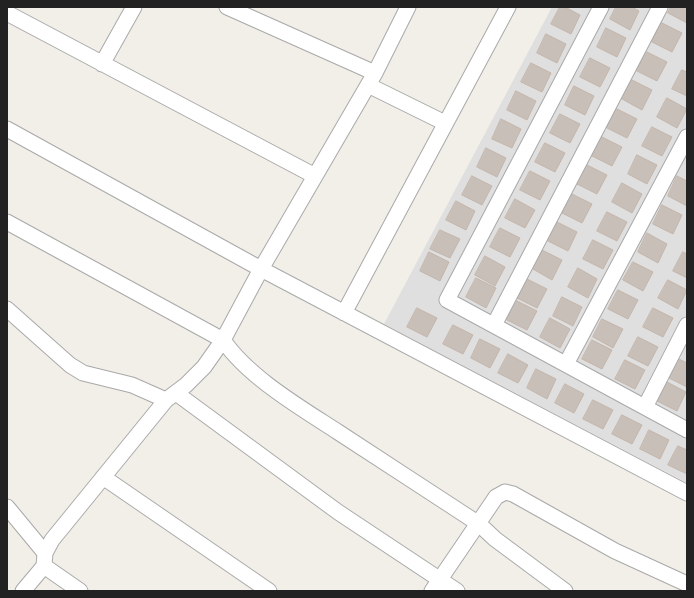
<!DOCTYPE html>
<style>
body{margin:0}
#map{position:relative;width:694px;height:598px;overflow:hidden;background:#f2efe9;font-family:"Fira Sans",sans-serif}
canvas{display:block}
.frame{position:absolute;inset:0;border:8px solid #222;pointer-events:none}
</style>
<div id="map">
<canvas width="694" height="598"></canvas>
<div class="frame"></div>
</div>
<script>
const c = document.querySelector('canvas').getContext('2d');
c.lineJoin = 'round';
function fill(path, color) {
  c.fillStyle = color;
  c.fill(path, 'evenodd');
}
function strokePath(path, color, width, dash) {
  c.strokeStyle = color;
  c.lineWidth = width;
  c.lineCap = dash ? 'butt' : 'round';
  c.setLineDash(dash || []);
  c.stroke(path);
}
fill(new Path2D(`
 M552 7H687V483L384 324Z`), '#e0dfdf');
const building = new Path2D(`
 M560 7H565L580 15 571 34 551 24Z
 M616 7H632L639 11 630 30 610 19Z
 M671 7H687V23L668 13Z
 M662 23 682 33 672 52 652 42Z
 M606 28 626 38 617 57 597 47Z
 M546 34 566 44 557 63 537 53Z
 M647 52 667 62 657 81 637 71Z
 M590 58 610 68 600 87 580 77Z
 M531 63 551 73 542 92 521 82Z
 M682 70 687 72V96L672 89Z
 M632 80 652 90 642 110 622 99Z
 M574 86 594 96 585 115 565 105Z
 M516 91 536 101 527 120 507 110Z
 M667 98 687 109 677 128 657 117Z
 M617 109 637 119 627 138 607 128Z
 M560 114 580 124 570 143 550 133Z
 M501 119 521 129 512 148 492 139Z
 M652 127 672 137 662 156 642 146Z
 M602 137 622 147 612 166 592 156Z
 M545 143 565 153 555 172 535 162Z
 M486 148 506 158 497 177 477 167Z
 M637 155 657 165 647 184 628 174Z
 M587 165 607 175 597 194 577 184Z
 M530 171 550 181 540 200 520 190Z
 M472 176 492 186 482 205 462 195Z
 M677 176 687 181V206L668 196Z
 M622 183 642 194 632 213 612 202Z
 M572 194 592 204 582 223 562 213Z
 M515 199 535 210 525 228 505 218Z
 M456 201 475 211 466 230 446 220Z
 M662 205 682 215 673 234 653 224Z
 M607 212 627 222 617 241 597 231Z
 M557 222 577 232 568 251 548 241Z
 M500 228 520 238 510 257 490 247Z
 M440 230 460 239 450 258 430 249Z
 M647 233 667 244 658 263 638 252Z
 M593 240 613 250 603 269 583 259Z
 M542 250 562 260 552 280 533 269Z
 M429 252 449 262 440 281 420 271Z
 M683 252 687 254V278L673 271Z
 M485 256 505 267 495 286 475 275Z
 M633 262 653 272 643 291 623 280Z
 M578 268 597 279 588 298 568 287Z
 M476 278 496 288 486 308 466 297Z
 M527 279 547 289 537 308 517 298Z
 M668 280 687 290 678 309 658 298Z
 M618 290 638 300 628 319 608 309Z
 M562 297 582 307 573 326 553 316Z
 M517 301 537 311 527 330 507 320Z
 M417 308 437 318 427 337 407 327Z
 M653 308 673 318 663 337 643 327Z
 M550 318 570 329 560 348 540 337Z
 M602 319 623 329 613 348 593 337Z
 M453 325 473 335 463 354 443 344Z
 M638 337 658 347 648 366 628 356Z
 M480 339 500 349 490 368 471 358Z
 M592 340 612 350 602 369 582 359Z
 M508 354 528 365 518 383 498 373Z
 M679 359 687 363V387L669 378Z
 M625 360 645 370 635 389 615 379Z
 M536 369 556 379 547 399 527 388Z
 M667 382 686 392 677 411 657 401Z
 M565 384 584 394 574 413 555 403Z
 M593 400 613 410 603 429 583 419Z
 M622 415 642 425 632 444 612 434Z
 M649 430 669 440 660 459 640 449Z
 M678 446 687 450V474L668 465Z`);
fill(building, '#c7bfb8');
strokePath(building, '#c4b6ab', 1);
const minor = new Path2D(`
 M227 7 375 73
 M601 7 447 300 687 430
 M7 13 315 176
 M102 64 134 7
 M368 85 445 123
 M7 129 261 269 687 493
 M7 222 223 340C248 377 301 408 338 432 385 463 432 493 479 524L495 539 565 591
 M7 309 70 365 83 373 132 385 166 400
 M344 313 508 7
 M494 325 660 7
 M566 364 687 137
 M176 393 338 512 457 591
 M645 407 687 325
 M103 477 269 591
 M7 507 45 553
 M44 566 80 591
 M23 591 44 566 45 553 52 540 166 400 186 385 204 367 223 340 261 269 375 73 408 7
 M432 591 496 497 505 492 513 494 615 551 687 584`);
strokePath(minor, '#a9a9a9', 17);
strokePath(minor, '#fff', 15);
</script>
